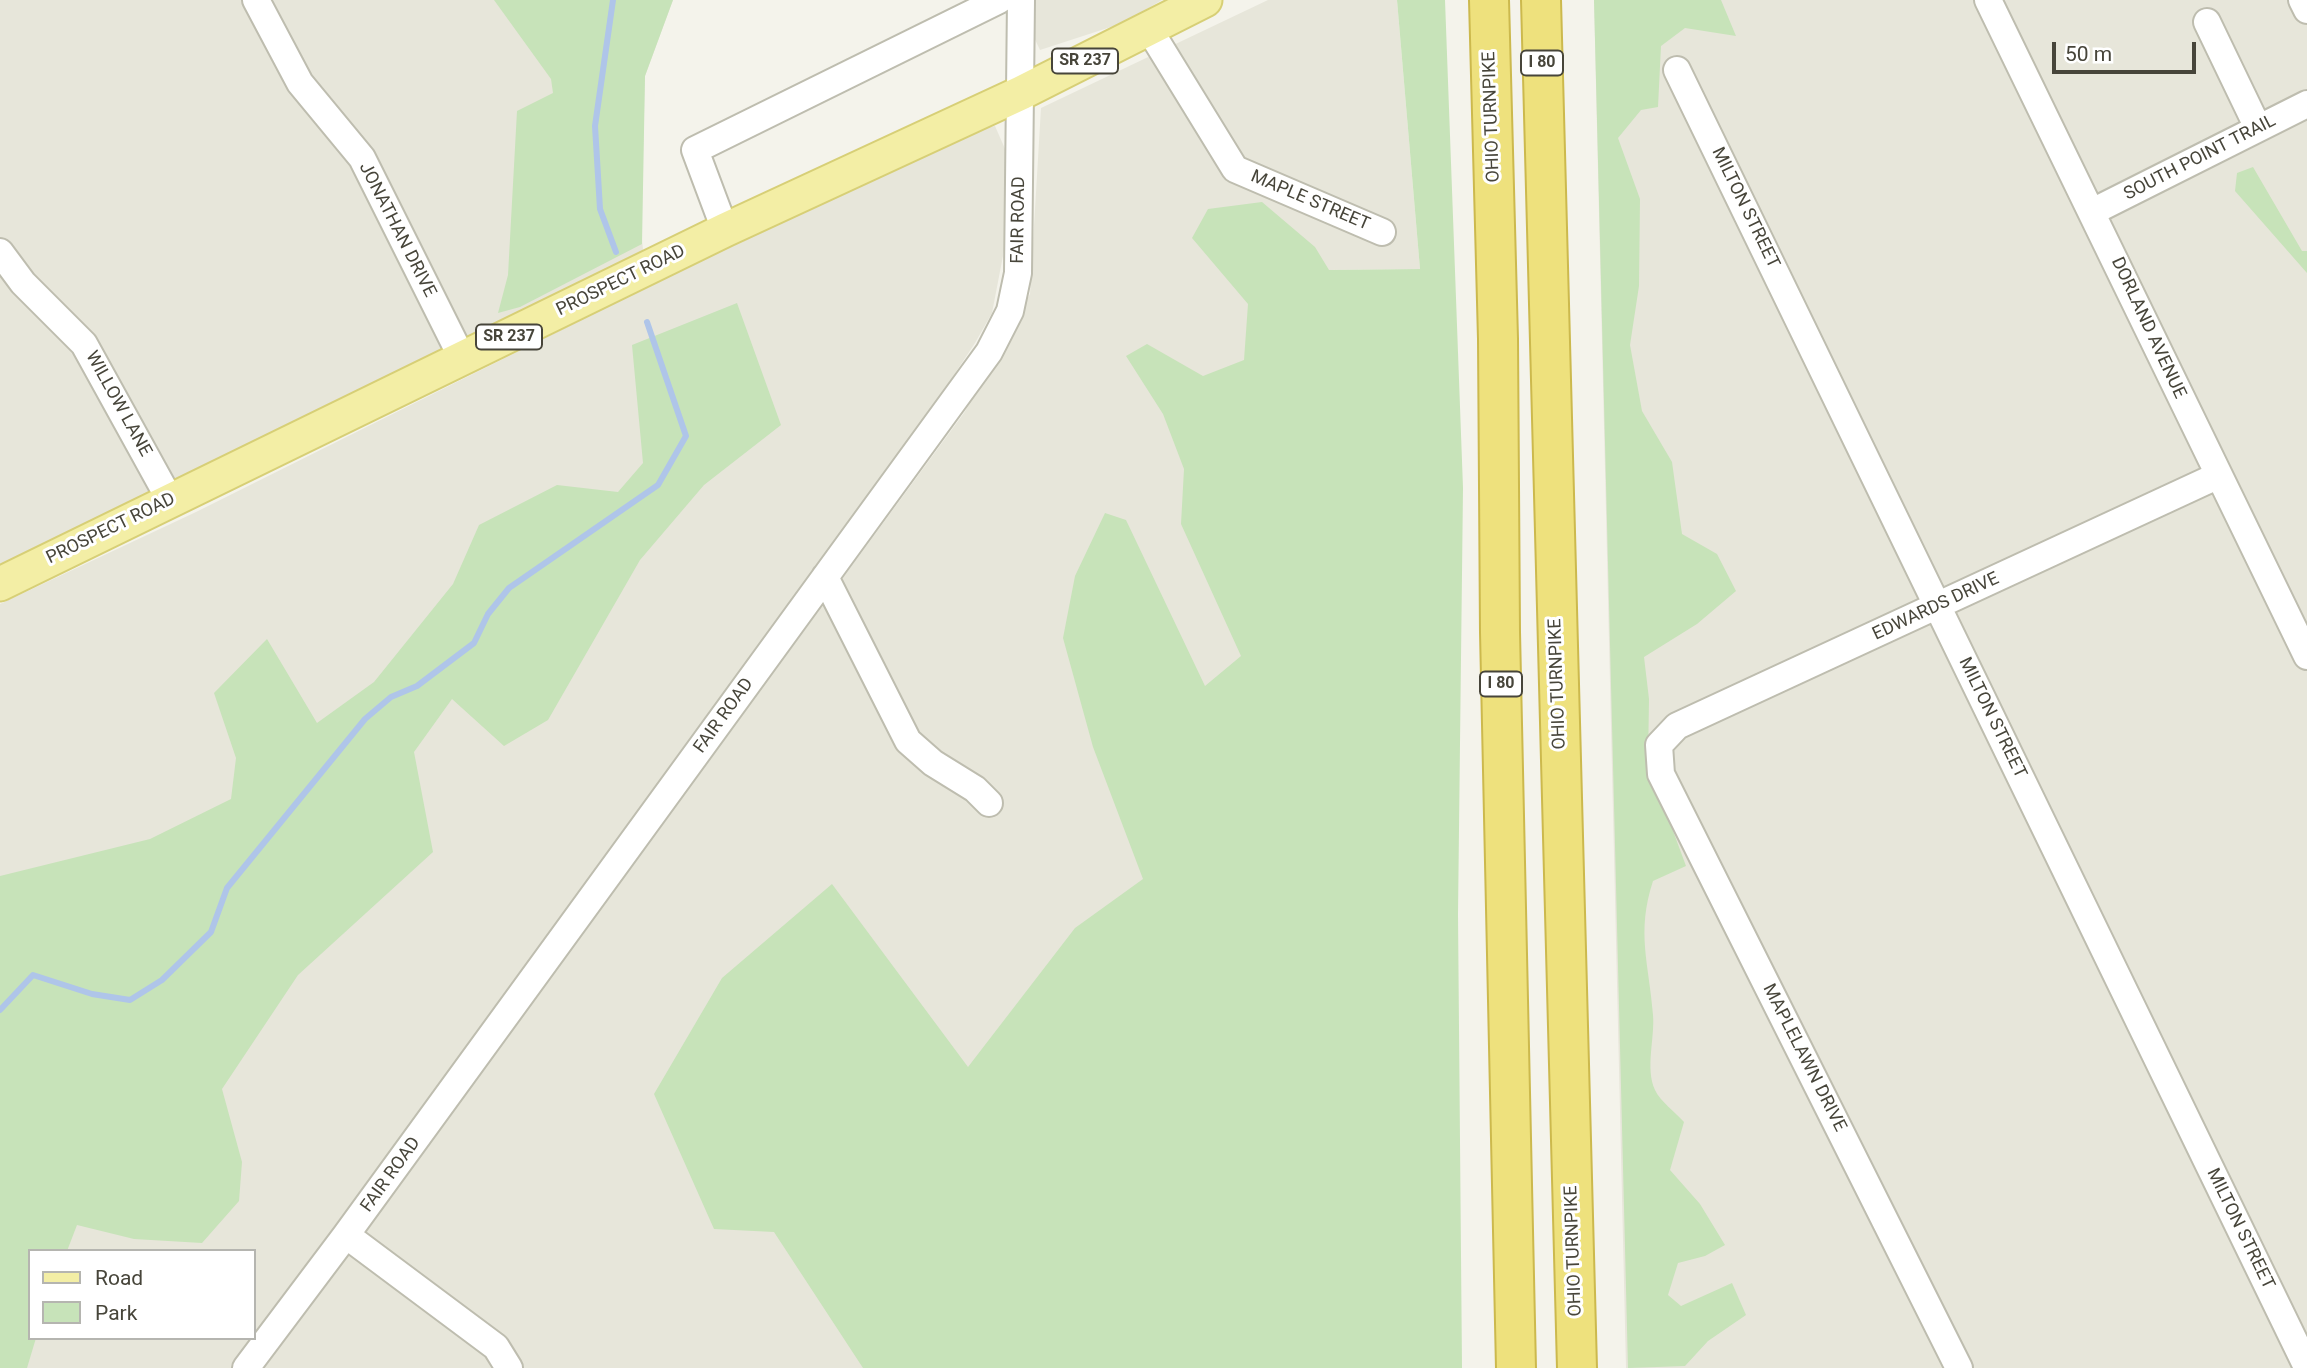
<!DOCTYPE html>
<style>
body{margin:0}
#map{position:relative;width:2307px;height:1368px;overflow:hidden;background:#f4f3eb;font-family:Roboto,sans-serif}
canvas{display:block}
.legend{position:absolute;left:28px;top:1249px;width:228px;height:91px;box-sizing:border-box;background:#fff;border:2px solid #b5b5b0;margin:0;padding:9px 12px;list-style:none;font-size:21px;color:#47453a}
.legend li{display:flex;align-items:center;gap:14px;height:35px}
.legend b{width:35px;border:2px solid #b5b5b0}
.scale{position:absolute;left:2052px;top:42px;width:144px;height:32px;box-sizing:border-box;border:4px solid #47453a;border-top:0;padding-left:9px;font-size:21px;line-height:24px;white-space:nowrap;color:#47453a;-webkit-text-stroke:5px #fff;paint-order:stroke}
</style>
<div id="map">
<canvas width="2307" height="1368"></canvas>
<ul class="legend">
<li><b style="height:9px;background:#f3eea5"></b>Road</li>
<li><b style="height:19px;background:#c7e3b9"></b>Park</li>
</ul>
<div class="scale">50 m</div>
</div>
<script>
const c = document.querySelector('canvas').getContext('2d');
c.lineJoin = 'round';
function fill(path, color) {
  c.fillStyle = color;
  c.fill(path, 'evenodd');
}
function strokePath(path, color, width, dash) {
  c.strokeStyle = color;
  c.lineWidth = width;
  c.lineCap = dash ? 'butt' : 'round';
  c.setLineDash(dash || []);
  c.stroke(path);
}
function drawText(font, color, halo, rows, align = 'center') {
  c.font = font + ' Roboto,sans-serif';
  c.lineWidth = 6;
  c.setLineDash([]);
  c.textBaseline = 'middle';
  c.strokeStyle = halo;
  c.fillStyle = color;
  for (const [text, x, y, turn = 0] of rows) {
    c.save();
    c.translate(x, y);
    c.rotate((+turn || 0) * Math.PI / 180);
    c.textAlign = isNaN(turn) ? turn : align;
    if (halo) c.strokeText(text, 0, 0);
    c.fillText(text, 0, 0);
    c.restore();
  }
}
fill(new Path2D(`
 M0 0H673L645 76 641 230 644 259 0 574Z
 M1030 0H1162L1123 23 1040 50 1029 27Z
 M1268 0H1397L1420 269 1329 270 1349 1368H262L964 413 1030 294 1041 108Z
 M1594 0H2307V1368H1626Z
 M995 126 1009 158 1011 214 992 313 975 343 888 475 235 1368H0V604L196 512 860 181 968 131ZM30 1251H254V1338H30Z`), '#e7e6da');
fill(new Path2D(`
 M494 0H673L645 76 642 244 520 307 498 313 508 275 517 111 553 93 551 79Z
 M1397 0H1445L1463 488 1458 914 1462 1368H863L774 1232 714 1229 654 1094 722 978 832 884 968 1067 1075 928 1143 879 1093 747 1063 638 1075 576 1105 513 1126 520 1205 686 1241 656 1181 524 1184 469 1163 414 1126 356 1147 344 1203 376 1244 360 1248 304 1192 238 1208 209 1262 202 1315 247 1329 270 1420 269Z
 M1594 0H1721L1736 36 1685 28 1661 46 1658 107 1641 110 1618 138 1640 199 1639 286 1630 345 1642 411 1672 462 1682 534 1717 554 1736 591 1697 624 1644 657 1649 699 1648 763 1686 866 1653 881C1636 933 1649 963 1653 1015 1655 1038 1645 1068 1655 1090 1660 1101 1676 1113 1684 1122L1670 1170 1700 1204 1725 1245 1705 1256 1678 1263 1668 1295 1681 1306 1732 1283 1746 1315 1708 1341 1685 1366 1628 1368Z
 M2253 167 2302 251H2307V273L2235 191 2237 173Z
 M737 303 781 425 704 485 640 560 548 720 504 746 452 699 414 752 433 852 298 975 222 1089 242 1162 239 1201 202 1243 134 1239 77 1225 67 1251H30V1338H36L27 1368H0V876L150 839 231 799 236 758 214 693 267 639 317 723 374 682 453 584 479 525 557 485 618 492 643 463 632 345Z`), '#c7e3b9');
strokePath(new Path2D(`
 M613 0 595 126 600 209 616 252
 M0 1010 33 975 92 994 130 1000 162 980 211 932 227 888 365 719 391 697 417 686 474 643 488 614 509 588 658 485 686 436 647 322`), '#afc5e9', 6);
const minor = new Path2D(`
 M256 0 300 83 362 158 463 360
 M1988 0 2307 656
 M2302 0 2307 10
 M2207 22 2258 128
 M1149 29 1235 169 1382 232
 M1677 70 2307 1367
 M2092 212 2307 104
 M725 230 695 150 999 0
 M0 252 23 283 84 344 170 500
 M825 577 908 741 933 763 975 789 989 803
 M346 1235 496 1347 509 1368
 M246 1368 346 1235 989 352 1010 311 1018 273 1021 0
 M1959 1368 1661 774 1659 745 1677 726 2217 476`);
const major = new Path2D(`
 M0 584 725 230 1021 93 1205 0`);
const highway = new Path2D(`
 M1489 0 1498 339 1500 632 1516 1368
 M1541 0 1577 1368`);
strokePath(minor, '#bebdaf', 30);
strokePath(major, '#d7cf76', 37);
strokePath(highway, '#ccb94d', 42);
strokePath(minor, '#fff', 26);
strokePath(major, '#f3eea5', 33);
strokePath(highway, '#eee17d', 38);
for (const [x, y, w] of [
 [1085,61,66],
 [1542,63,42],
 [509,337,66],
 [1501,684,42]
]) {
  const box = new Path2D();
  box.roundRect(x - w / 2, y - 12.5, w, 25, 5);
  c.fillStyle = '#fff';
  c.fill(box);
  strokePath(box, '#47453a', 2);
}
drawText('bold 16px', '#47453a', null, [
 ["SR 237",1085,61],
 ["I 80",1542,63],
 ["SR 237",509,337],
 ["I 80",1501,684]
]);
drawText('18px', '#47453a', '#fff', [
 ["OHIO TURNPIKE",1492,117,-92],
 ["SOUTH POINT TRAIL",2200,158,-27],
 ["MAPLE STREET",1310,201,23],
 ["MILTON STREET",1745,208,64],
 ["FAIR ROAD",1019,220,-89],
 ["JONATHAN DRIVE",397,230,63],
 ["PROSPECT ROAD",621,281,-26],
 ["DORLAND AVENUE",2148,328,65],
 ["WILLOW LANE",118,404,61],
 ["PROSPECT ROAD",111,529,-26],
 ["EDWARDS DRIVE",1936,607,-25],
 ["OHIO TURNPIKE",1558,684,-92],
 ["FAIR ROAD",724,716,-54],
 ["MILTON STREET",1992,718,64],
 ["MAPLELAWN DRIVE",1804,1058,63],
 ["FAIR ROAD",391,1175,-54],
 ["MILTON STREET",2240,1229,64],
 ["OHIO TURNPIKE",1574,1251,-92]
]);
</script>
